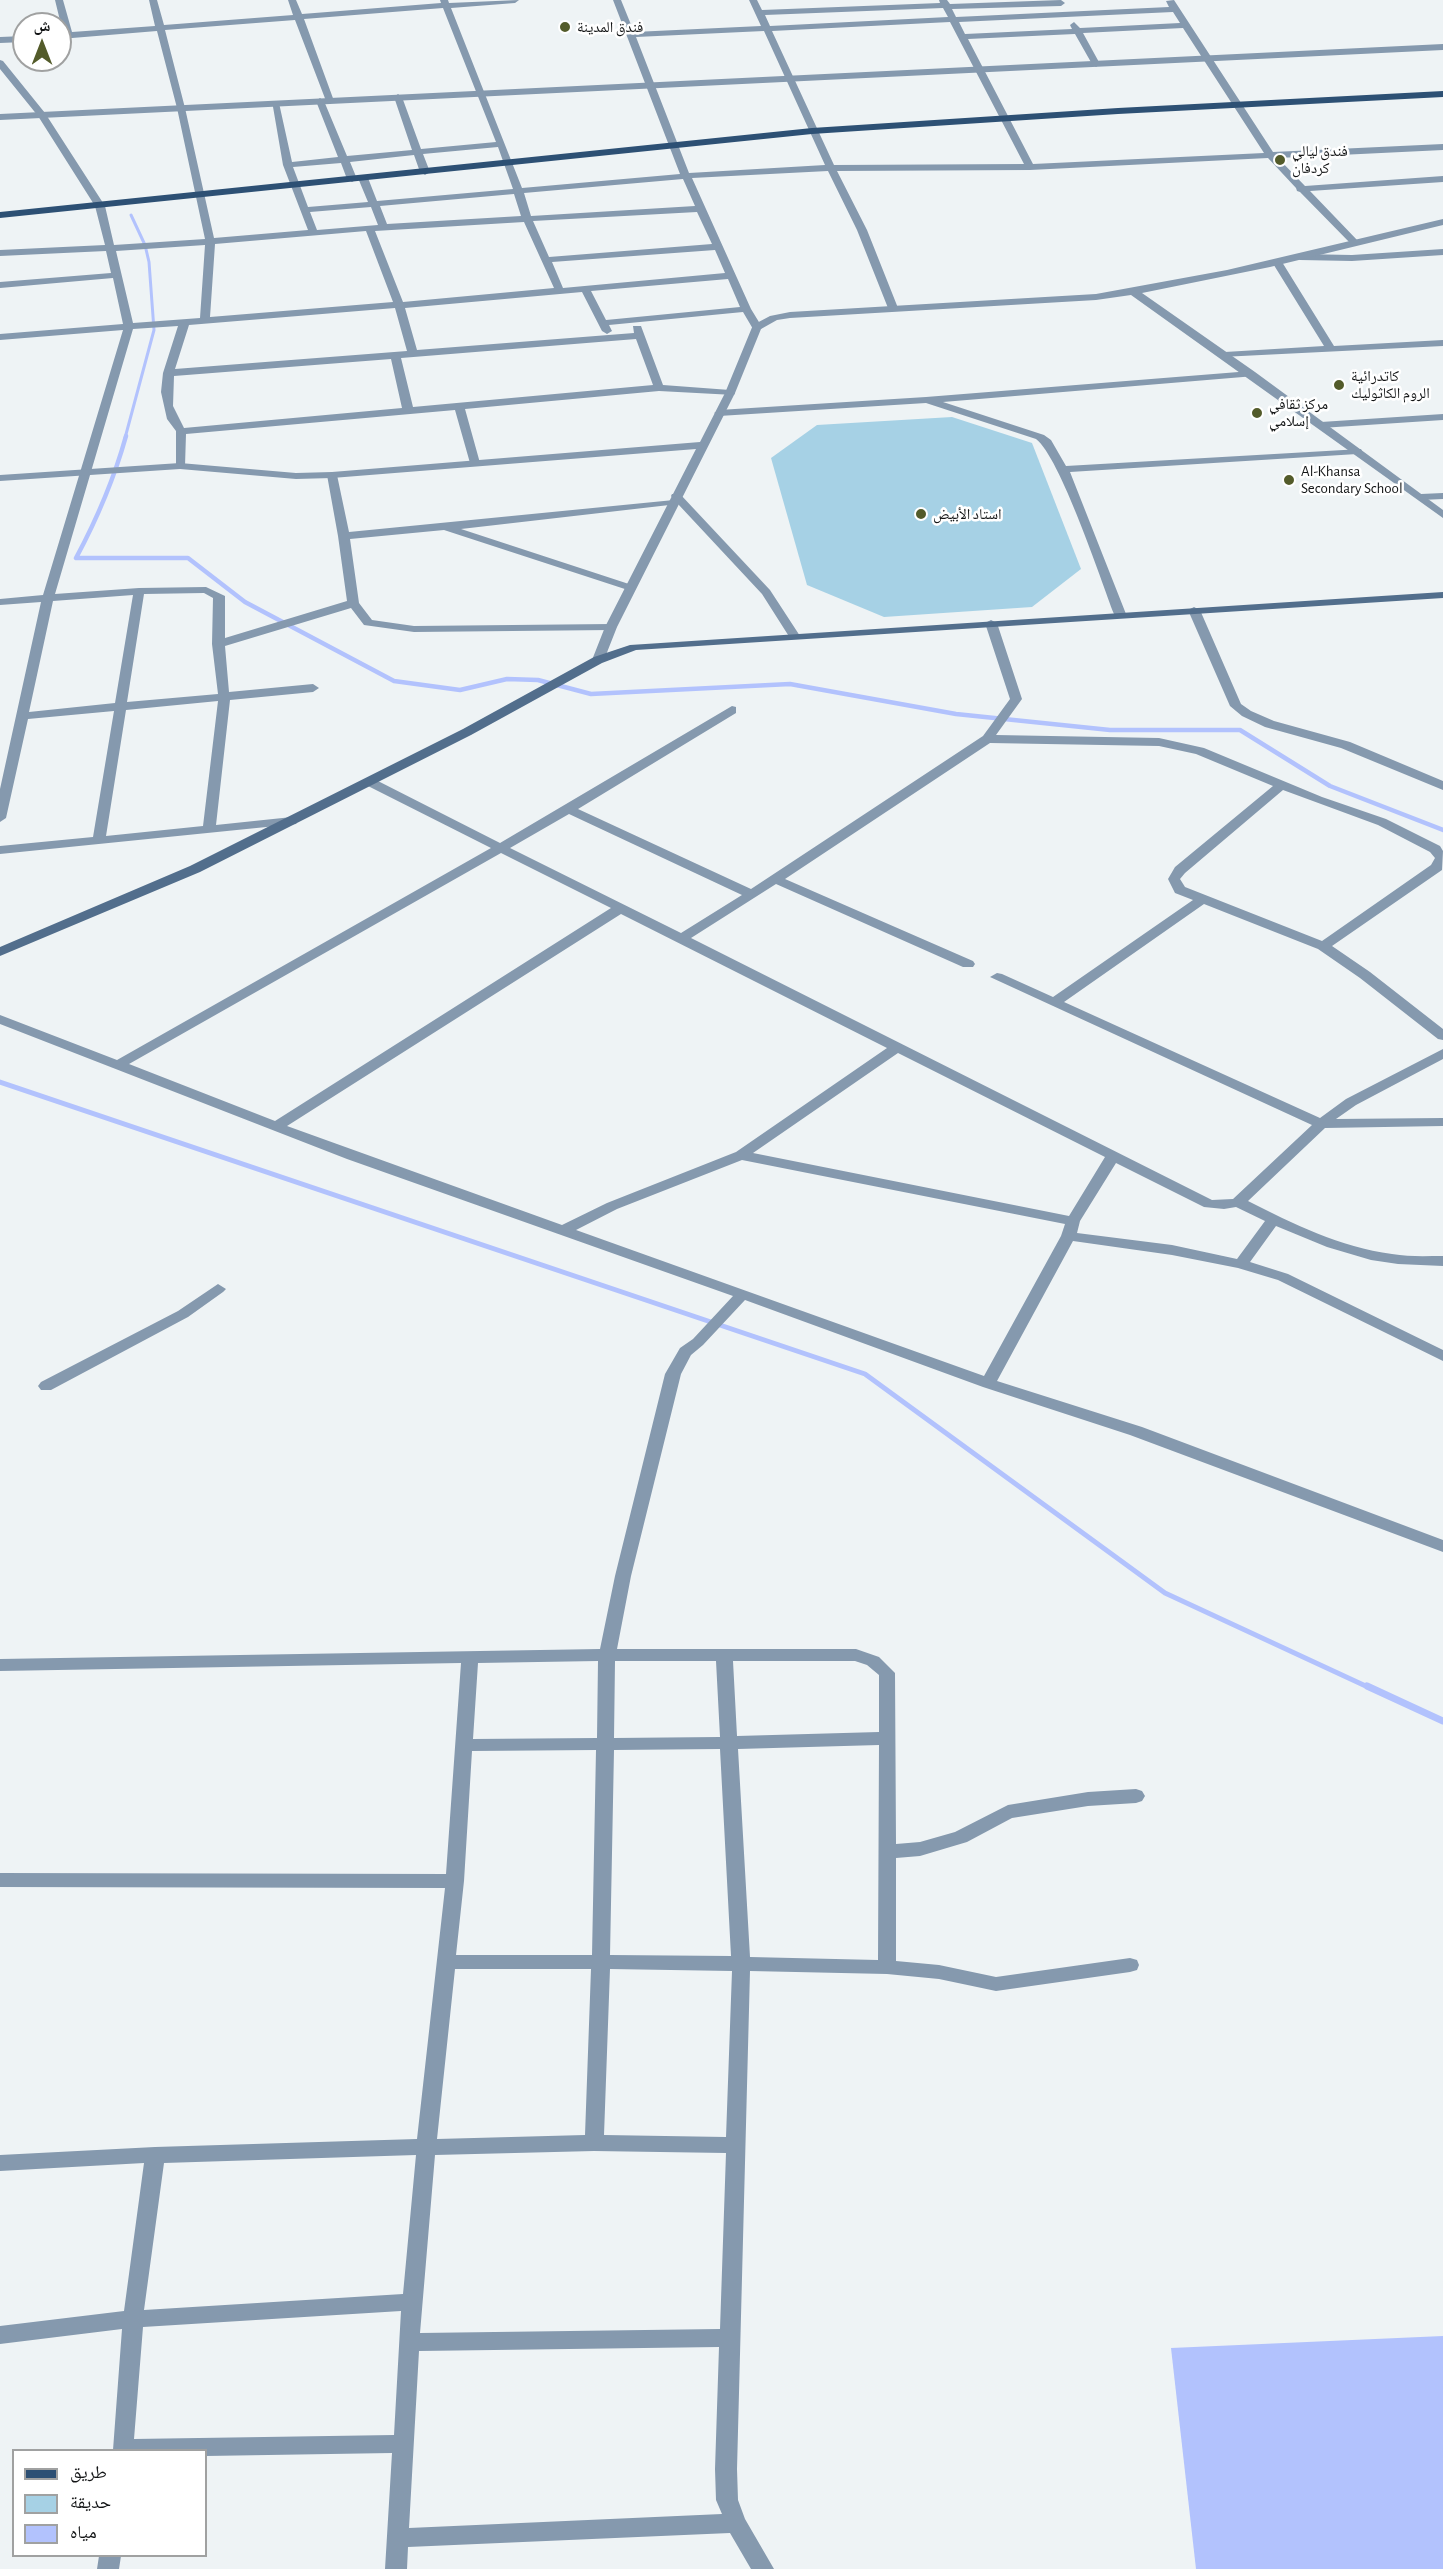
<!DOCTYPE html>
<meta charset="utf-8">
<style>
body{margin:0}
#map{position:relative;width:1443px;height:2569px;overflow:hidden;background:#eef3f5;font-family:"Alegreya Sans","Noto Naskh Arabic",sans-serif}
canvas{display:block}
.legend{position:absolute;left:12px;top:2449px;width:195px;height:108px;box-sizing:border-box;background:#fff;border:2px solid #a0a1a1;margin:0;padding:8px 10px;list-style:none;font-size:18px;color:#121415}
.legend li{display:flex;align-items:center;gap:12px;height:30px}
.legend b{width:30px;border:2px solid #a0a1a1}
.north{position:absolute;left:12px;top:12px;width:60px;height:60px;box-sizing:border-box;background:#fff;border:2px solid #a0a1a1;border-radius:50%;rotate:0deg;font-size:16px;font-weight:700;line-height:24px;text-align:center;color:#121415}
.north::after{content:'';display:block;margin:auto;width:21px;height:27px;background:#535b2a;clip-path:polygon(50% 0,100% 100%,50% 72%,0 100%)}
</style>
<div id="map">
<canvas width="1443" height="2569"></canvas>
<ul class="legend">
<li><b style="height:8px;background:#2d5074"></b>طريق</li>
<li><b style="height:16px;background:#a6d1e5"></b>حديقة</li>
<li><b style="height:16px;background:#b2c2fd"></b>مياه</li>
</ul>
<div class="north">ش</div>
</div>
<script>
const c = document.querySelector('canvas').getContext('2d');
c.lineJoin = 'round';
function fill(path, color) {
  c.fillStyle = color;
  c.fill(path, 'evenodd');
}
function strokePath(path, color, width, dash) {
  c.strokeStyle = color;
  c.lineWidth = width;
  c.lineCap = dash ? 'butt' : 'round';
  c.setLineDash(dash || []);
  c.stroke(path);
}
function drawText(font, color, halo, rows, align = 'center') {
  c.font = font + ' "Alegreya Sans","Noto Naskh Arabic",sans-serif';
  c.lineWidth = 5;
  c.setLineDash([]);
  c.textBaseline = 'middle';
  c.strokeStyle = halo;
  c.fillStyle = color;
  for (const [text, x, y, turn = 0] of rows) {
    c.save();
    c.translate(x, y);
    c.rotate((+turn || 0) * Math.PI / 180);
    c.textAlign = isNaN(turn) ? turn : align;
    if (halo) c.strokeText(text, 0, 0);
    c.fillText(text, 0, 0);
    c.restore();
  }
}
fill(new Path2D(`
 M952 417 1032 443 1081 569 1032 607 884 617 807 585 771 458 817 425Z`), '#a6d1e5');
fill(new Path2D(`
 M1443 2336V2569H1196L1171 2348Z`), '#b2c2fd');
strokePath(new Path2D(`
 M125 438 154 330 149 262 145 245 131 215`), '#b2c2fd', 3);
strokePath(new Path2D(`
 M126 436C114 479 97 519 76 558H188L245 602 394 681 460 690 507 679 538 680 591 694 790 684 956 714 1110 730H1240L1330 786 1443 830`), '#b2c2fd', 4.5);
strokePath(new Path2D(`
 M0 1082 865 1374 1165 1593 1370 1688`), '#b2c2fd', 5);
strokePath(new Path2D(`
 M1367 1686 1443 1721`), '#b2c2fd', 7);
fill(new Path2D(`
 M55 0H63L72 32 155 26 149 0H157L164 25 293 15 288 0H296L302 14 441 3 440 0H448L449 3 519 0 515 3 451 8 522 188 680 174 613 0H621L634 32 761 26 749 0H757L762 10 940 3 939 0H947L950 4 1061 0 1065 3 1061 6 952 9 956 17 1169 7 1166 1 1174 0 1273 152 1443 144V150L1278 158 1305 186 1443 176V182L1310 191 1358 241 1360 243 1355 246 1352 245 1300 192 1297 191 1296 188 1268 158 1030 170 837 171 867 230 898 308 893 311 888 308 857 230 828 171 692 178 751 309 762 327 761 329H753L743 312 609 325 612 331 607 334 602 331 582 292 405 308 417 350 634 333 633 326H641L663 385 730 390 735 393 734 395 659 391 465 409 480 463 475 466 470 463 455 410 186 434 185 466 184 468H176V431L167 419 161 392 163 373 178 326 133 329 55 594 139 588 206 587 225 596V638L347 601 338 536 327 475 332 472 337 475 349 532 674 500 671 496 672 494H680L770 590 800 636 798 638H790L762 594 678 504 461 529 635 586V590L631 591 444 530 350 539 359 603 372 620 414 626 611 624 617 627 611 630 414 632 364 625 351 608 225 646 229 692 313 684 319 688 313 692 230 700 216 825 292 817 298 821 296 824 0 854V846L93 837 114 711 28 719 6 818 0 822V789L41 602 0 605V599L43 595 123 330 0 340V334L123 324 113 278 0 288V282L111 273 106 251 0 256V250L105 245 95 206 38 116 0 69V60L3 61 45 113 105 206 114 245 205 239 177 108 157 31 60 39V33H63ZM443 8 496 142 421 149 402 97 398 94 394 97 412 150 347 156 324 101 320 98 316 101 338 157 292 162 279 103 272 101 283 165 308 230 214 238 185 108 165 30 295 20 326 101 330 104 334 101 304 19ZM943 8 948 17 770 26 765 15ZM1173 12 1180 23 1080 28 1074 22 1070 25 1072 29 965 34 959 22ZM950 22 1024 164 834 165 772 31ZM1183 28 1264 153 1033 164 968 39 1075 34 1092 64 1096 67 1100 64 1083 33ZM764 31 825 165 689 173 636 37ZM498 147 513 189 377 201 368 178 363 175 358 178 368 202 308 207 293 167 341 163 347 179 352 182 357 179 350 162 414 155 420 172 425 175 430 172 423 154ZM683 179 695 206 531 216 524 193ZM514 194 521 216 387 224 380 206ZM371 207 378 225 317 230 310 212ZM697 212 712 244 549 257 533 221ZM524 222 554 288 403 302 375 231ZM366 231 393 302 210 317 215 244ZM205 245 200 318 133 323 116 251ZM715 250 725 273 563 288 552 262ZM728 279 740 307 606 320 591 291ZM395 308 407 351 175 369 189 325ZM636 339 653 385 413 407 401 358ZM391 359 402 408 184 428 173 406 174 376ZM204 593 213 598 212 644 218 694 127 702 144 594ZM133 595 115 703 29 712 53 601ZM218 701 203 826 106 836 126 710Z
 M24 36V42L0 43V37Z
 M1443 249V255L1352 261 1300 260 1295 257 1300 254 1352 255Z
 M1277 259 1282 262 1334 346 1443 340V346L1221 357 1220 355 1225 352 1324 346 1272 262Z
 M1251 371 1256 374 1255 376 943 402 1044 435 1051 440 1066 466 1361 449 1362 451 1357 454 1070 472 1126 614 1120 617 1114 614C1101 580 1060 457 1036 439L926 403 719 416 714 413 719 410 926 397Z
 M1443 414V420L1321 428 1316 425 1321 422Z
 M1443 493V499L1421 500 1416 497 1421 494Z
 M1194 607 1200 610 1241 704 1251 711 1274 721 1350 742 1443 781V790L1341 748 1265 727 1242 716 1230 706 1188 610Z
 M991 620 997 623 1022 699 996 735 1159 738 1204 748 1322 797 1386 819 1440 846 1443 851 1442 870 1332 946 1370 972 1443 1029V1040L1438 1039 1360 978 1318 949 1204 904 1064 1002 1320 1118 1346 1099 1443 1049V1059L1356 1105 1336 1119 1443 1118V1126L1325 1128 1248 1201C1293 1224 1340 1247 1392 1254 1409 1257 1426 1256 1443 1256V1266L1398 1264 1371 1260 1327 1247 1276 1226 1250 1262 1288 1274 1443 1350V1361L1278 1280 1238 1268 1172 1255 1073 1241 997 1381 1142 1427 1443 1540V1552L1130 1435 983 1387 745 1300 703 1345 691 1355 681 1374 631 1576 617 1649H856L879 1657 895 1673 896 1844 920 1842 955 1832 1008 1805 1088 1792 1136 1789 1142 1791 1145 1796 1142 1801 1136 1803 1088 1806 1012 1818 967 1842 920 1856 896 1858V1961L939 1965 996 1977 1130 1958 1137 1960 1139 1965 1137 1970 1130 1972 996 1991 939 1979 887 1974 750 1971 737 2469 738 2500 745 2519 774 2569H751L730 2533 408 2547 407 2569H385L392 2453 206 2456V2450H113L122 2329 0 2344V2326L124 2311 144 2163 0 2171V2155L155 2147 417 2139 445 1888 0 1887V1873L446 1874 461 1663 0 1671V1659L600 1649 615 1576 665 1374 680 1348 693 1339 733 1296 347 1159 0 1024V1015L117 1060 491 848 366 785 364 782 366 779H374L500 843 732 706 736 707V713L578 809 751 889 983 736 1010 699 985 623ZM990 743 1159 746 1196 754 1273 786 1175 867 1168 879 1175 893 1193 900 1053 997 1002 974 997 973 990 977 1312 1125 1233 1199 1212 1200 691 938 776 884 963 967H973L975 964 973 961 785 879ZM1283 790 1378 825 1430 852 1435 858 1431 865 1322 941 1185 887 1180 879 1185 873ZM569 814 742 895 681 933 510 848ZM501 853 611 908 275 1121 129 1064ZM621 914 887 1048 736 1152 607 1203 562 1225 287 1126ZM898 1053 1105 1157 1069 1216 753 1153ZM742 1160 1065 1224 1061 1236 984 1376 576 1230 617 1209ZM1116 1163 1204 1207 1224 1209 1236 1207 1265 1221 1237 1259 1172 1245 1077 1233 1080 1221ZM598 1661 597 1738 473 1739 478 1663ZM615 1661H716L720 1737 614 1738ZM733 1661H855L867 1665 879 1675V1732L737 1736ZM879 1745 878 1960 750 1957 738 1749ZM720 1749 731 1956 610 1955 614 1750ZM596 1750 592 1955H456L464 1881 472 1751ZM455 1969H591L585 2135 437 2139ZM610 1969 732 1971 726 2137 604 2135ZM594 2151 726 2153 720 2329 420 2333 435 2155ZM416 2155 403 2294 144 2310 164 2163ZM401 2311 394 2435 134 2439 143 2327ZM719 2347 715 2469 716 2500 722 2514 409 2528 419 2351Z
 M218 1284 226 1289 223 1292 188 1317 51 1390H41L38 1386 41 1382 178 1311Z
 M99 2556H121L119 2569H97Z`), '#8599ae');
fill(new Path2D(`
 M1443 44V50L0 120V114Z
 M1443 219V225L1270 267 1142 293 1255 372 1443 510V518L1131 295 1096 300 790 318 777 320 761 329 735 393 617 627 604 660 598 664 592 660 605 627 696 449 332 478 296 479 180 469 0 481V475L180 463 296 473 332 472 700 442 725 393 753 325 770 316 790 312 1096 294 1227 270Z`), '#8599ae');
fill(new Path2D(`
 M1443 592V598L636 650 602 663 471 735 200 872 0 956V947L190 866 463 729 594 657 630 645Z`), '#526e8c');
fill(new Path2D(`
 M1443 91V97L1118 114 812 134 0 218V212L812 128 1118 108Z`), '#2d5074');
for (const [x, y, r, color] of [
 [565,27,6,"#535b2a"],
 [1280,160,6,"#535b2a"],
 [1339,385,6,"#535b2a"],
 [1257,413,6,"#535b2a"],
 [1289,480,6,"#535b2a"],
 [921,514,6,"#535b2a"]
]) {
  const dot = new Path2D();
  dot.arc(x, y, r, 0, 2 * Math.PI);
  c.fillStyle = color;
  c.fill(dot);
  strokePath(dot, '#fff', 2);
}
drawText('15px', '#121415', '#fff', [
 ["فندق المدينة",577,27],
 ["فندق ليالي",1292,151],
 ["كردفان",1292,168],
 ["كاتدرائية",1351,376],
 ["الروم الكاثوليك",1351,393],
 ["مركز ثقافي",1269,404],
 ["إسلامي",1269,421],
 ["Al-Khansa",1301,471],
 ["Secondary School",1301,488],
 ["استاد الأبيض",933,514]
], 'left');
</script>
